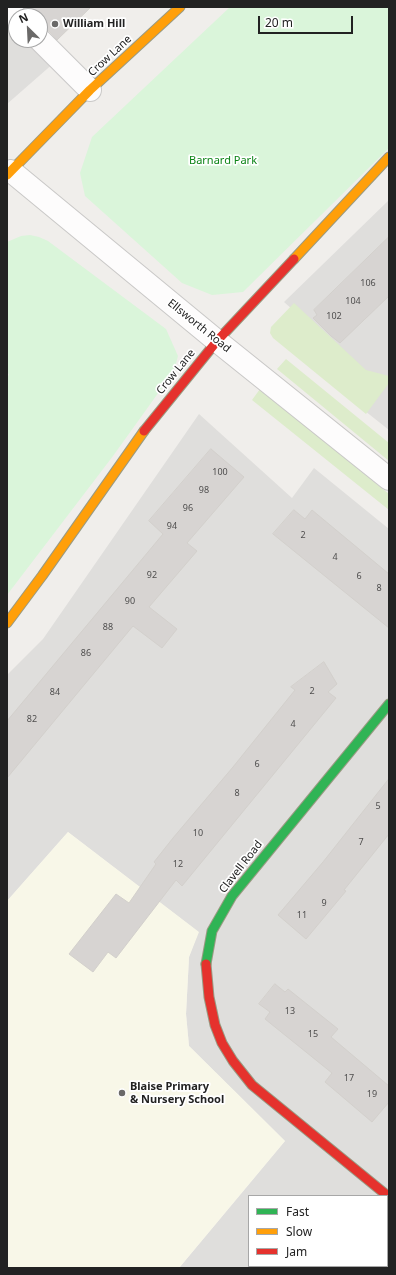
<!DOCTYPE html>
<style>
body{margin:0}
#map{position:relative;width:396px;height:1275px;overflow:hidden;background:#f0eeeb;font-family:"Noto Sans",sans-serif}
canvas{display:block}
.frame{position:absolute;inset:0;border:8px solid #222;pointer-events:none}
.legend{position:absolute;left:248px;top:1195px;width:140px;height:72px;box-sizing:border-box;background:#fff;border:1px solid #a7a7a7;margin:0;padding:5px 7px;list-style:none;font-size:12px;color:#222}
.legend li{display:flex;align-items:center;gap:8px;height:20px}
.legend b{width:20px;border:1px solid #a7a7a7}
.north{position:absolute;left:8px;top:8px;width:40px;height:40px;box-sizing:border-box;background:#fff;border:1px solid #a7a7a7;border-radius:50%;rotate:336deg;font-size:11px;font-weight:700;line-height:16px;text-align:center;color:#222}
.north::after{content:'';display:block;margin:auto;width:14px;height:18px;background:#6a6968;clip-path:polygon(50% 0,100% 100%,50% 72%,0 100%)}
.scale{position:absolute;left:258px;top:16px;width:95px;height:18px;box-sizing:border-box;border:2px solid #222;border-top:0;padding-left:5px;font-size:12px;line-height:14px;white-space:nowrap;color:#222;-webkit-text-stroke:3px #fff;paint-order:stroke}
</style>
<div id="map">
<canvas width="396" height="1275"></canvas>
<div class="frame"></div>
<ul class="legend">
<li><b style="height:5px;background:#30b455"></b>Fast</li>
<li><b style="height:5px;background:#ff9f0a"></b>Slow</li>
<li><b style="height:5px;background:#e5322d"></b>Jam</li>
</ul>
<div class="north">N</div>
<div class="scale">20 m</div>
</div>
<script>
const c = document.querySelector('canvas').getContext('2d');
c.lineJoin = 'round';
function fill(path, color) {
  c.fillStyle = color;
  c.fill(path, 'evenodd');
}
function strokePath(path, color, width, dash) {
  c.strokeStyle = color;
  c.lineWidth = width;
  c.lineCap = dash ? 'butt' : 'round';
  c.setLineDash(dash || []);
  c.stroke(path);
}
function drawText(font, color, halo, rows, align = 'center') {
  c.font = font + ' "Noto Sans",sans-serif';
  c.lineWidth = 3.5;
  c.setLineDash([]);
  c.textBaseline = 'middle';
  c.strokeStyle = halo;
  c.fillStyle = color;
  for (const [text, x, y, turn = 0] of rows) {
    c.save();
    c.translate(x, y);
    c.rotate((+turn || 0) * Math.PI / 180);
    c.textAlign = isNaN(turn) ? turn : align;
    if (halo) c.strokeText(text, 0, 0);
    c.fillText(text, 0, 0);
    c.restore();
  }
}
fill(new Path2D(`
 M7 7 16 16V40H40L63 55 7 104Z
 M389 200V430L360 407 377 384 284 302Z
 M199 414 292 498 314 468 389 529V1268H179L285 1141 189 1046 186 1014 189 957 198 932 68 832 7 901V675L43 639ZM249 1196H387V1266H249Z`), '#dfdedc');
fill(new Path2D(`
 M68 832 199 932 189 957 186 1014 189 1046 285 1141 179 1268H7V901Z`), '#f8f7e8');
fill(new Path2D(`
 M294 303 366 370 389 376V383L366 414 273 338 270 333 271 327Z
 M286 359 389 443V461L277 369Z
 M260 389 389 494V510L252 400Z`), '#ddeccb');
fill(new Path2D(`
 M230 7H389V148L243 292 212 295 182 283 85 196 80 173 92 137Z
 M30 235 39 237 48 241 166 329 178 356 174 371 113 456 7 595V379L9 374 7 373V242L21 236Z`), '#daf5da');
const building = new Path2D(`
 M24 7H91L57 40 49 31 40 27V16H30Z
 M389 237V296L340 343 331 336 313 318 317 315 314 310Z
 M211 449 244 477 187 543 197 551 149 607 177 629 162 648 133 626 7 778V721L163 534 149 521Z
 M294 510 305 519 312 510 389 574V628L273 534Z
 M324 662 337 684 328 692 336 698 182 886 176 880 116 958 108 952 93 972 69 954 116 894 129 903 156 864 154 862 173 838 233 767 295 690 291 687Z
 M389 779V834L344 890 346 891 306 939 278 915 323 862Z
 M275 984 285 992 288 989 338 1029 331 1037 389 1086V1102L372 1122 325 1082 332 1073 265 1019 270 1012 259 1004Z`);
fill(building, '#d7d4d2');
strokePath(building, '#d3d0cc', 1);
const street = new Path2D(`
 M7 8 16 17
 M40 40 90 90
 M11 171 217 341 389 479`);
const fast = new Path2D(`
 M206 964 212 931 232 896 389 704`);
const slow = new Path2D(`
 M7 175 90 90 180 7
 M294 259 389 157
 M7 623 42 576 144 431`);
const jam = new Path2D(`
 M144 431 217 341 294 259
 M206 964 209 997 215 1025 222 1043 233 1061 252 1085 389 1197`);
strokePath(street, '#c9c8c7', 24);
strokePath(fast, '#999a82', 11);
strokePath(slow, '#999a82', 11);
strokePath(jam, '#999a82', 11);
strokePath(street, '#fdfcfc', 22);
strokePath(fast, '#30b455', 9);
strokePath(slow, '#ff9f0a', 9);
strokePath(jam, '#e5322d', 9);
for (const [x, y, r, color] of [
 [55,24,4,"#6a6968"],
 [122,1093,4,"#6a6968"]
]) {
  const dot = new Path2D();
  dot.arc(x, y, r, 0, 2 * Math.PI);
  c.fillStyle = color;
  c.fill(dot);
  strokePath(dot, '#fff', 1.5);
}
drawText('9px', '#4f4e4e', null, [
 ["106",368,283],
 ["104",353,301],
 ["102",334,316],
 ["100",220,472],
 ["98",204,490],
 ["96",188,508],
 ["94",172,526],
 ["2",303,535],
 ["4",335,557],
 ["92",152,575],
 ["6",359,576],
 ["8",379,588],
 ["90",130,601],
 ["88",108,627],
 ["86",86,653],
 ["2",312,691],
 ["84",55,692],
 ["82",32,719],
 ["4",293,724],
 ["6",257,764],
 ["8",237,793],
 ["5",378,806],
 ["10",198,833],
 ["7",361,842],
 ["12",178,864],
 ["9",324,903],
 ["11",302,915],
 ["13",290,1011],
 ["15",313,1034],
 ["17",349,1078],
 ["19",372,1094]
]);
drawText('bold 11px', '#222', '#fff', [
 ["William Hill",63,24],
 ["Blaise Primary",130,1087],
 ["& Nursery School",130,1100]
], 'left');
drawText('11px', '#222', '#fff', [
 ["Crow Lane",110,56,-43],
 ["Ellsworth Road",199,326,39],
 ["Crow Lane",176,372,-51],
 ["Clavell Road",241,867,-52]
]);
drawText('11px', '#0c8416', '#fff', [
 ["Barnard Park",223,161]
]);
</script>
